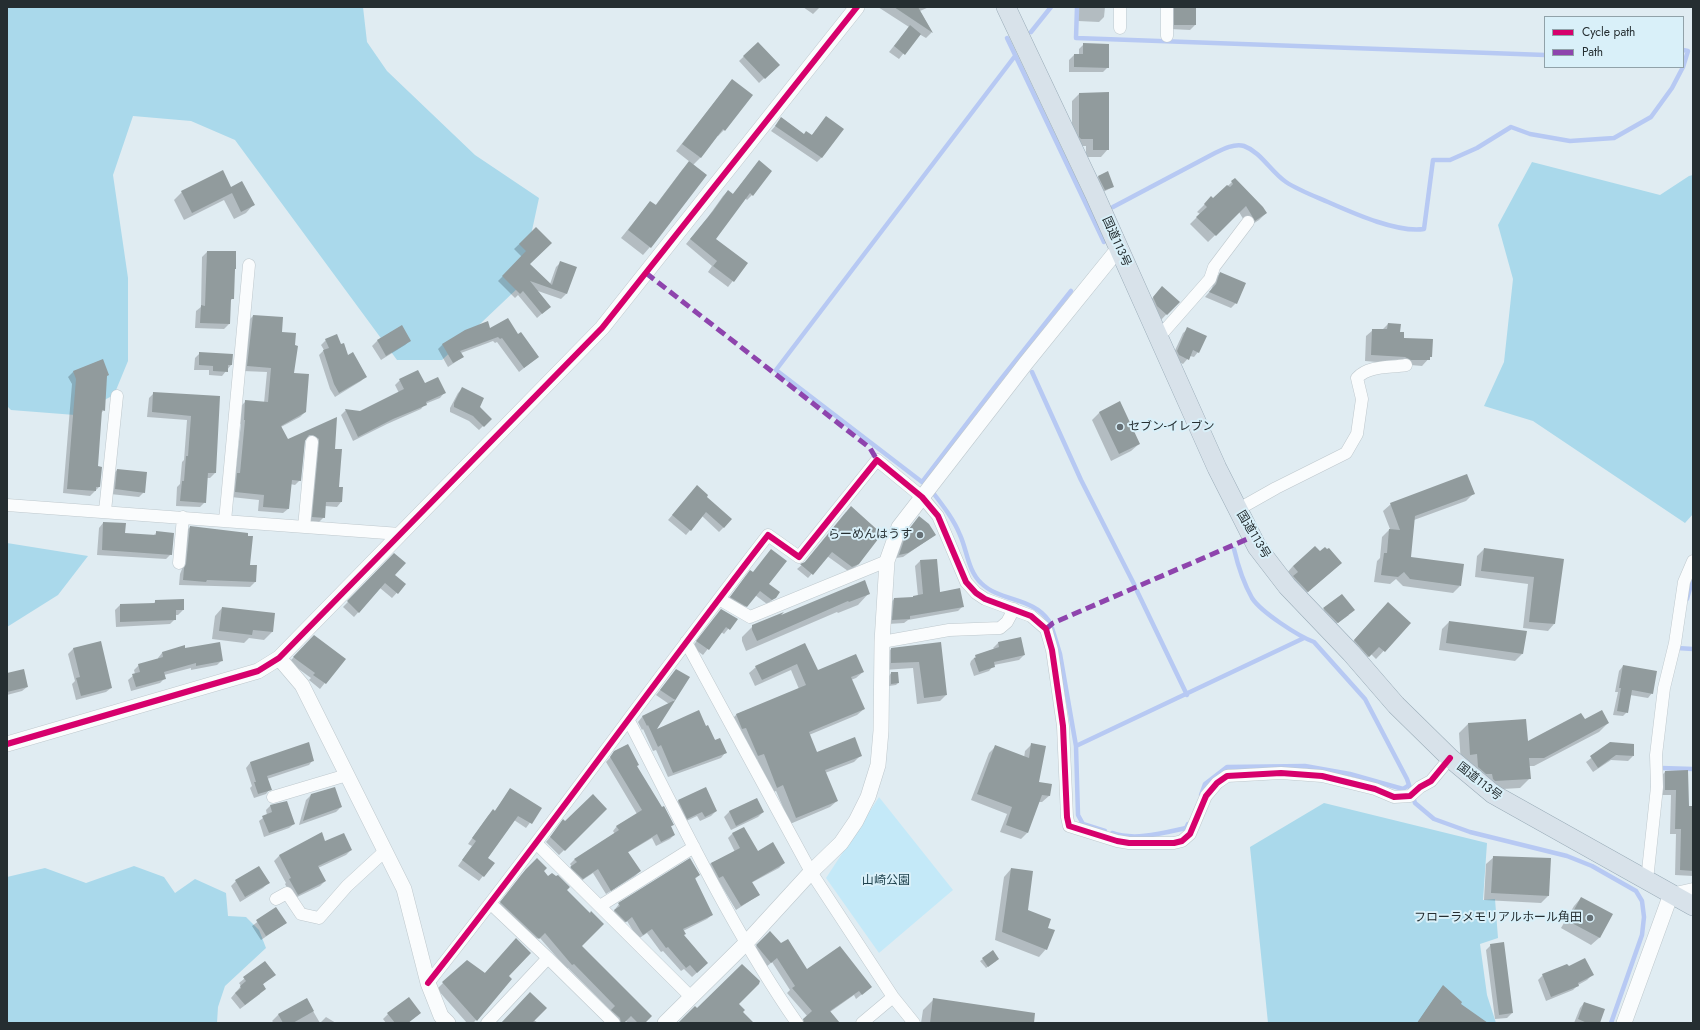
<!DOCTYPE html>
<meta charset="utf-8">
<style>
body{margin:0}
#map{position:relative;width:1700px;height:1030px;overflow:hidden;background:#e0ecf2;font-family:Jost,sans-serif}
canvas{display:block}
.frame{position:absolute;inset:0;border:8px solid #252e31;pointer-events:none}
.legend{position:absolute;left:1544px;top:16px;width:140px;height:52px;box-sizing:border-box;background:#d9f0f9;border:1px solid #91a2a9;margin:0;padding:5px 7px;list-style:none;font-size:12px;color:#252e31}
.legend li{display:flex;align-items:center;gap:8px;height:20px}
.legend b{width:20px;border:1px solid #91a2a9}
</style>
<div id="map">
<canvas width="1700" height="1030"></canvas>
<div class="frame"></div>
<ul class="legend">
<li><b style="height:5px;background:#d6006c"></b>Cycle path</li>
<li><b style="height:5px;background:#8e44ad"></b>Path</li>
</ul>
</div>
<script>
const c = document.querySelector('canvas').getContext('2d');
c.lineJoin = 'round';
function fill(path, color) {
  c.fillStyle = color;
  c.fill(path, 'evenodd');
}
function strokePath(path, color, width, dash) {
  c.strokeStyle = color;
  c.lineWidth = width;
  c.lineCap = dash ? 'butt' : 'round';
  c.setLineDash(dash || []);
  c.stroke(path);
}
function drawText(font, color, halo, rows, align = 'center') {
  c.font = font + ' Jost,"Noto Sans JP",sans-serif';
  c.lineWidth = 4;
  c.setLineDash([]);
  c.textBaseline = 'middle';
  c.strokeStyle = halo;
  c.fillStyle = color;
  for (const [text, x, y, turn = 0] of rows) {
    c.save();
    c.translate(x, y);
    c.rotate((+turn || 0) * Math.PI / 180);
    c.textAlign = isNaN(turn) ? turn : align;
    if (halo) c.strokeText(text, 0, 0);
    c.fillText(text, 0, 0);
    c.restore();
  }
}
fill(new Path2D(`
 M879 797 953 890 879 953 826 878Z`), '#c4e9f8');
fill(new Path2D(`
 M7 7H363L367 42 387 71 475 155 539 198 520 286 442 360H397L235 140 191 121 133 116 113 175 128 278V361L114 395 75 415 11 410 7 406Z
 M1532 162 1660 195 1689 176 1693 175V514L1685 523 1533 421 1484 406 1504 362 1513 279 1498 225Z
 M7 543 88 556 58 595 7 627Z
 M1324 803 1487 843 1483 900 1495 899 1498 938 1480 944 1487 995 1496 1023H1268L1250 847Z
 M134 866 164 877 175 893 195 879 226 893 228 916 246 917 259 930 266 948 225 986 218 1007 217 1023H7V877L45 868 86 883Z`), '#aad9eb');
fill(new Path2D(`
 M803 7H820L813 14Z
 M878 7H929L920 11 932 32 926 38 919 34 899 59 889 52 909 27Z
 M1078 7H1105L1104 17 1099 22 1078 21Z
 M1167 7H1195V25L1190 30 1170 29Z
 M758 43 778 65 759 83 739 61Z
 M1084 44 1108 67 1103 72H1069V60L1074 55H1079V49Z
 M732 80 724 130 718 136H717L700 158 693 165 650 247 643 255 621 238 650 202 655 206 682 170 690 162 676 151Z
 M1079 94 1108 149 1101 157H1086V146H1073L1072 144V101Z
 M782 118 804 135 811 136 826 118 822 157 817 162 771 131Z
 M755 167 752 195 747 200 745 198 714 239 747 263 728 287 708 272 712 266 686 244 708 217 723 196 728 191 732 195Z
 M222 172 231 188 253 205 246 213 234 219 224 200 184 220 174 200 182 192Z
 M1099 176 1113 187 1103 192 1096 179Z
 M1232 182 1266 213 1259 220 1248 227 1239 212 1208 242 1190 224 1200 214 1197 212 1211 198 1213 200Z
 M536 228 529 264 550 284 556 267 561 262 575 267 566 294 561 299 535 290 545 311 537 318 518 295 515 298 498 281 522 257 514 249Z
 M207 252 234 270 233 298 230 301 229 324 224 329 195 328 196 311 201 307 202 257Z
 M1220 273 1236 303 1231 308 1205 297 1211 290 1216 278Z
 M1158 292 1178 302 1161 320 1152 311 1148 303Z
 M253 316 280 333 305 412 300 417 281 427 288 441 336 418 334 450 338 488H342L341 502 337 507 325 506 324 517 319 522 308 521V439L304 440 300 480 295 485 290 484 288 509 283 513 258 511 259 500 231 497 233 479 235 476 241 424H239L241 406 246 401 264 403 267 372 243 371 248 321Z
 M1388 324 1399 333 1403 339 1431 356 1422 366 1365 361 1366 336 1373 330H1382Z
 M402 327 410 340 405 345 381 360 372 346 377 341Z
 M1188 329 1198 352 1194 357 1190 356 1183 364 1174 360 1172 357 1183 333Z
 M490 330 518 336 538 357 519 372 497 342 495 343 493 341 461 353 463 357 448 367 438 349 443 344Z
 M326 340 341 345 348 356 366 376 361 381 335 397 330 389 319 355 324 350 321 345Z
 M200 353 231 365 222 376 209 375V370H194L195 358Z
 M102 360 106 377 104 410 101 413 97 467 99 487 90 496 63 493 72 384 68 377 73 372Z
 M417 371 424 385 444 393 440 398 425 404 421 409 387 424 353 441 341 415 346 410 361 412 399 393 395 385 400 380Z
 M463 388 490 419 479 430 469 421 450 412V408L458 393Z
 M154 393 219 397 215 473 210 478H207L205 502 200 507 176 506 177 487 180 484 182 462 184 460 187 420 147 417 149 398Z
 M1120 403 1139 444 1131 451 1111 461 1092 420 1099 413Z
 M117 470 144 492 139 497 110 494 112 475Z
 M693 491 724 527 719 532 702 516 686 535 668 520Z
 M1473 494 1466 501 1414 520 1410 558 1460 586 1453 593 1403 586 1396 579 1390 584 1374 582 1377 561 1380 558 1382 537 1390 529 1383 511 1391 504Z
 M846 512 859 564 854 568 848 571 827 556 808 578 797 569 804 563Z
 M916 521 935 535 903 557 896 558 901 542 909 536 906 533Z
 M103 523 124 534 153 536 157 532 171 554 166 559 97 555 99 528Z
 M190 527 249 566H256L255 582 250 587 179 585 180 574 182 569 185 532Z
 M1484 549 1562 559 1554 624 1548 631 1523 628 1528 584 1475 577 1477 556Z
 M395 554 393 575 405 584 392 598 380 588 354 617 343 607Z
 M936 560 940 594 963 606 958 611 908 620 904 623 888 624 889 604 894 599 912 598 918 596 915 566 920 561Z
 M1293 566 1333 570 1300 599 1286 574Z
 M746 576 767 584 775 598 767 604 755 595 742 611 726 602Z
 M869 593 858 605 838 613 837 612 746 651 742 641V637L753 626 778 618Z
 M156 601 183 610 178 615H175V619L170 624 116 627 115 610 120 605 153 604Z
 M222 608 274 614 272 632 264 640 249 638 244 643 212 639 215 616Z
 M1324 609 1349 615 1332 627 1319 614Z
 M721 610 736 619 724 634 721 632 703 655 692 647Z
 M1380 611 1410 623 1376 659 1371 654 1361 664 1347 648Z
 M1449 622 1523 653 1515 661 1439 650 1442 629Z
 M314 637 344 659 320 689 309 680 311 678 289 662Z
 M100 642 111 688 106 692 76 700 72 684 75 681 68 654 73 649Z
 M940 643 946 695 940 701 917 704 913 668 884 670V656L891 649Z
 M998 643 1024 655 1019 660 994 665 989 671 974 676 970 664 971 661 976 656 994 649 993 648Z
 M805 644 817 671 863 672 856 678 851 680 864 709 857 715 809 735 817 753 861 755 854 762 825 773 837 801 830 807 790 824 776 791 771 793 757 759 752 761 730 721 737 714 799 689 791 670 755 686 749 673 756 667Z
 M185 649 222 660 217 665 191 670V668L164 675 165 678 160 683 131 691 128 680 135 674 134 670 139 665 158 660V658L162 653Z
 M1623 666 1652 693 1648 698 1630 695 1627 712 1623 716 1613 715 1618 692H1615L1619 671Z
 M676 670 688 678 654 731 705 727 725 753 721 758 668 777 656 750 653 751 643 729 642 730 638 722 642 717 669 704 656 695Z
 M891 673 898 683 896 685 889 686V676Z
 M7 674 27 687 22 691 7 695Z
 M1584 720 1608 723 1599 732 1534 766H1529L1530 778 1520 788 1486 790 1461 764 1459 733 1468 724 1527 743Z
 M1611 743 1633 756 1628 761 1611 760 1593 772 1586 762Z
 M1032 744 1038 783 1050 784 1049 796 1042 802H1038L1027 833 1021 839 1000 832 1007 814 971 800 989 753 996 746 1024 758 1025 751Z
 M615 752 673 825 670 827 674 835 670 839 656 846 652 838 627 853 640 871 635 876 606 894 593 873 578 883 567 872 572 867 570 864 574 860 615 834 613 831 617 826 637 814 606 762Z
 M313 760 309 765 267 779 270 789 266 794 254 798 250 788 252 786 246 768 250 763Z
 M1665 772 1688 807H1693V876L1675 875 1676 834H1670L1671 795H1660V777Z
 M510 790 540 809 526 828 514 820 486 858 483 876 479 881 458 866 472 846 468 844 488 816 493 811 494 812Z
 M312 794 341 807 336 812 299 825 306 800Z
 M756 799 763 812 758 817 731 830 724 817 729 812Z
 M678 801 716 811 711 816 700 821 697 816 682 823 673 805Z
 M286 802 294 824 289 828 264 837 259 821 267 815 266 810 270 806Z
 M606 809 559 855 546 842 559 826Z
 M744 828 757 852 784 863 779 868 751 883 759 895 736 910 718 880 714 882 707 868 711 863 735 852 728 838 732 834Z
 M321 833 324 843 351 850 346 855 318 868 325 881 320 886 293 899 285 884 286 883 274 861 279 856Z
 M1494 857 1548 896 1541 903 1484 900 1486 864Z
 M537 859 547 877 566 890 590 914 581 947 644 1023H628L625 1020 622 1023H615L607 1015 611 1011 568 968 567 969 539 937 533 943 496 908 521 875Z
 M690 860 699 875 694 880 712 915 707 919 683 931V936L702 968 692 977 684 969 681 971 663 951 661 952 647 933 638 939 627 921 621 926 610 916 619 904Z
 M1011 869 1027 911 1046 928V949L1039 957 995 940 1004 877Z
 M236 881 268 883 263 888 240 902 231 886Z
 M1581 898 1611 915 1599 938 1591 945 1561 928 1574 906Z
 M276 908 286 923 261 940 252 926Z
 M765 937 807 970 871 987 856 999 854 995 830 1012 837 1023H801L808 1017 787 993 790 990 772 962 765 968 752 951Z
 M1491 945 1512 1013 1507 1018 1495 1019 1486 950Z
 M510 946 507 976 511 979 476 1020 473 1023H467L437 989 443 983 484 974Z
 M983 959 996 961 986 968 980 961Z
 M265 962 269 979 262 985 260 994 240 1009 231 998 241 986 239 983Z
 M1568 968 1592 975 1587 980 1578 985 1573 990 1546 1001 1538 980 1543 975Z
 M1443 986 1479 1023H1417Z
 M306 999 320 1023 326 1017 336 1023H274L272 1021 278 1015Z
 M934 999 1033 1023H921L923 1010Z
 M1584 1003 1599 1023H1574L1580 1008Z
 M420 1013 408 1023H386L383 1019 388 1014Z
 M534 1020 538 1023H502Z`), '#0003');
strokePath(new Path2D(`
 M1077 7 1076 38 1545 55
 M1031 32 1051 7
 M1007 38 1104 242
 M1683 50 1688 51 1683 67
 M1015 56 776 370 922 482 997 384 1071 291
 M1113 207 1215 153C1223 149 1235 143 1244 146 1261 152 1271 172 1286 182 1298 190 1314 196 1328 202 1353 213 1397 233 1424 229L1433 160H1450L1477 148 1511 127 1530 134 1570 141 1614 138 1651 117 1672 88 1683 67
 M1032 372 1081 480 1135 586
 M934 494C944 507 954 520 960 535 967 550 968 571 981 583 1000 602 1033 597 1049 621
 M1234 549C1238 566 1243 582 1252 598 1261 612 1298 636 1314 642L1365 699 1407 779 1415 803 1434 819 1470 832 1567 856 1592 866 1636 891 1642 901 1644 917 1642 935 1611 1023
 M1137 591 1187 695
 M1687 599 1693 578
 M1052 628 1060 654 1076 746 1078 815 1083 824 1105 831
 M1677 648 1693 649
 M1076 746 1304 638
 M1661 768 1693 769
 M1201 795 1205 784 1227 767 1305 766 1350 774 1403 789 1409 785
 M1112 833C1135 841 1163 833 1186 828L1188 824`), '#b7c9f3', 4.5);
fill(new Path2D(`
 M894 7H918L933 33Z
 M1174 7H1196V25H1174Z
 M910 25 921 34 905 55 894 46Z
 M758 42 780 65 765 79 743 56Z
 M1083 43 1109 44V68L1074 67V54H1083Z
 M732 79 753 95 725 131 723 129 701 158 682 144Z
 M1109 92V150H1093V139H1081L1079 137V93Z
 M826 116 844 129 822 158 775 126 781 117 804 134 806 131 812 135Z
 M759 160 772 171 753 196 750 193 716 239 748 263 734 282 713 266 717 261 690 239 713 211 728 190 733 194Z
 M689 161 707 175 651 248 628 230 650 201 656 205Z
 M223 170 231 187 242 181 255 205 241 212 232 193 192 213 181 191Z
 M1108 171 1114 187 1105 190 1098 176Z
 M1235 178 1263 207 1267 213 1255 221 1246 206 1216 236 1196 217 1207 207 1204 204 1211 196 1213 198 1227 185 1230 187 1233 184 1231 181Z
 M536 227 552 243 530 264 552 285 560 261 577 267 567 294 530 281 551 307 542 314 523 291 520 294 502 276 526 251 519 244Z
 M207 251H236V269H235L234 299H231L230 324 200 323 201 305 205 306Z
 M1220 272 1246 283 1237 304 1209 292 1216 284Z
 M1162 286 1180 302 1167 315 1157 306 1153 297Z
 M253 315 283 317 282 332 296 333 295 345 298 346 294 373 309 374 306 412 281 426 288 439 337 417 335 449H342L339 487H343L342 502H326L325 518 312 517 319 443V439L313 435H309L305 441 301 481 292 480 289 509 263 507 264 495 235 492 237 473H240L242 452 245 420H244L245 400 268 402 271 368 247 366Z
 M508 318 518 334 521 332 539 357 524 368 502 338 500 339 498 337 460 351 464 357 453 363 442 344 465 330 488 321 490 328Z
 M1388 323 1401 324 1400 332H1404V338L1433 339 1432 357H1430V360H1411L1405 357 1371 355 1372 329H1387Z
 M402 325 411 341 386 356 377 340Z
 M1187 327 1207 336 1199 353 1193 350 1189 360 1179 355 1177 351Z
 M337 334 341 344 344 343 348 355 353 352 367 377 339 393 334 384 323 350 329 348 325 339Z
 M199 352 233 354 232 365H228V372L213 371V366L199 365Z
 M103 359 109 375 107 376 105 411 102 410 98 466 102 467 100 487H96V491L67 489 76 379 73 371Z
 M418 370 425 383 438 377 446 393 426 402 427 405 393 419 358 437 345 409 360 411 404 389 399 379Z
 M462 387 484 398 480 407 492 419 484 427 473 416 454 407V403Z
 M153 392 220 396 216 473H208L206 503 180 501 182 481H184L186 456H188L191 416 152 412Z
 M1120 401 1140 444 1119 454 1099 412Z
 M117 469 147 472 145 493 115 489Z
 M1467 474 1475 494 1415 516 1411 557 1464 564 1461 586 1410 579 1404 572 1398 577 1381 575 1384 553H1387L1389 529 1400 530 1390 503Z
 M697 485 708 495 707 497 732 519 724 528 706 512 691 531 672 515Z
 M851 506 882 534 859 564 852 567 832 552 813 575 800 564 805 562Z
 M919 516 929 524 936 535 908 553 899 555 905 537 913 532 909 529Z
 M103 522 126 523 125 533 156 535V531L174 533 172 555 102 550Z
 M190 526 248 533V536H253L250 565H257L256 582 207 580 206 582 183 580 184 568 186 564Z
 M1315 546 1320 551 1325 547 1327 549 1329 548 1342 563 1308 592 1293 576 1298 572 1293 566Z
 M1484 548 1564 559 1555 624 1529 622 1534 577 1481 571Z
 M771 549 787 561 769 584 780 592 776 598 772 600 760 591 747 607 730 597 750 570 753 572Z
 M394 553 406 563 395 575 406 584 398 594 385 583 359 613 347 601Z
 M937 559 940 592 960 588 964 607 910 616V619L892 620 894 598 913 597V596L923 594 920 560Z
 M865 580 870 594 849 602 848 601 757 641 752 630V625L784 612 781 615Z
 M1342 594 1355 610 1338 623 1323 608Z
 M184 599V610H176V620L120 622V604L155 603V600Z
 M1388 602 1411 623 1385 652 1379 647 1369 657 1354 640Z
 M222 607 275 613 273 632 253 630 252 635 219 631Z
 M721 609 738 619 730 630 726 627 709 650 696 641Z
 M1449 621 1527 631 1523 654 1446 643Z
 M314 635 346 659 326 684 313 675 315 673 293 657Z
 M1021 637 1025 655 994 662 995 667 979 672 974 658H976L975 655 999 647 998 642Z
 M101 641 112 688 81 696 76 678 80 677 73 648Z
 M220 642 223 661 196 666V663L164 672 166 679 136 687 132 674 140 672 138 664 163 657 162 652 185 645V648Z
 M941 642 947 695 924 698 919 662 891 663V648Z
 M805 643 818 670 856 654 864 672 851 677 865 709 809 732 817 752 855 737 862 756 825 770 838 801 796 818 783 785 777 788 764 754 758 756 746 728 742 729 736 714 806 685 797 664 762 680 755 666Z
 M1623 665 1657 671 1653 694 1632 690 1628 713 1617 711 1621 688H1619Z
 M24 669 28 687 7 692V673Z
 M676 669 690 677 657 729 699 710 706 726 708 725 715 740 720 738 727 753 673 773 661 745 658 747 648 725 647 726 642 716 675 700 660 690Z
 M891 672H898L899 683 891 684Z
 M1602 710 1609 723 1544 758H1529L1531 779 1495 781 1493 779 1492 774H1486L1478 767 1477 754 1470 755 1468 723 1526 719 1528 741 1581 713 1585 719Z
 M309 742 314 761 267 776 272 790 258 794 254 782H256L250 762Z
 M1610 742 1634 744V756L1616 755 1598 768 1590 756Z
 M1031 743 1046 746 1039 782 1052 784 1050 796 1042 795 1028 833 1006 825 1012 807 977 794 995 745 1029 758Z
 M628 744 639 765 637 766 662 807 664 806 674 825 671 826 675 835 661 842 657 834 628 852 641 871 611 891 598 869 583 879 570 867 577 862 574 859 619 830 616 826 642 810 610 757 614 751Z
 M1688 770 1689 806H1693V871L1680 870 1681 829H1675L1676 790H1665V771Z
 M335 787 342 807 303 821 311 794Z
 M706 787 717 811 705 817 702 812 687 819 678 800Z
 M510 788 542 808 532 824 518 816 488 858 495 863 484 877 462 860 476 841 472 838 493 809 495 811Z
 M593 794 607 809 565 851 550 837 563 819 565 821Z
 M757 798 764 812 736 826 729 811Z
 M287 801 295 824 269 833 262 816 272 812 270 805Z
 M744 827 758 851 773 842 785 863 752 882 760 895 741 906 723 876 719 878 711 863 740 848 732 833Z
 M322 832 325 841 344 833 352 850 318 866 326 881 298 895 289 879 291 878 279 855Z
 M1493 856 1551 858 1549 896 1491 893Z
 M537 858 547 868 544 871 548 876 552 873 556 876 558 875 570 887 567 890 590 913 591 911 604 924 582 946 652 1016 645 1023H638L631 1016 624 1023H621L620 1018 611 1010 615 1006 574 964 572 965 545 933 539 939 500 902 526 869Z
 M690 858 700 875 695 878 713 915 683 929 686 934 684 935 708 963 697 973 690 965 686 968 668 947 666 948 652 929 643 935 632 917 626 922 614 910 620 906 618 903Z
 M259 866 270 883 245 897 235 880Z
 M1011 868 1033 871 1028 910 1051 919 1048 928 1055 930 1047 950 1002 932Z
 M1581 897 1613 914 1600 938 1568 921Z
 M276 907 287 923 266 936 256 920Z
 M770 931 781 943 788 939 807 969 840 946 872 987 862 995 859 991 830 1011 840 1023H804L803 1019 812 1011 792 988 795 986 777 958 771 963 756 945Z
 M516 938 531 953 509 976 512 979 477 1021 442 982 467 960 485 973Z
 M1504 942 1513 1013 1499 1015 1490 944Z
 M993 950 999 959 988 967 982 958Z
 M1585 958 1594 975 1578 983 1579 986 1551 997 1542 974 1567 964 1569 966Z
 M265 961 276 975 263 984 266 989 245 1005 235 993 241 988 240 986 246 981 243 977Z
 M742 964 760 981 759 984 739 1004 745 1010 743 1012 754 1023H678L695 1006 697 1008Z
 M1443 985 1462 1002 1461 1004 1488 1023H1417Z
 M530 992 547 1008 532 1023H501Z
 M409 997 421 1013 408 1023H395L387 1013Z
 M307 998 314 1011 293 1023H283L278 1014Z
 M933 998 1035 1013 1034 1023H930Z
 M1584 1002 1605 1009 1600 1023H1587L1578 1019Z`), '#919b9d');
const minor = new Path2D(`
 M1120 7V28
 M1167 36V7
 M1159 337 1210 279 1214 267 1248 222
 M7 505 400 534
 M1237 510 1276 488 1346 453 1357 434 1362 399 1357 378C1369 365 1390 368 1406 365
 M105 511 117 396
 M225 521 249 265
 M304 527 312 442
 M179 563 183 517
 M719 599 750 617 887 561
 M686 642 811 872 893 997 914 1023
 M882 642 949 630 1000 628 1007 622 1014 609
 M629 721C682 823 731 928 797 1023
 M273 797 347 775
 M536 843 691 997
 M1647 880 1657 787 1656 755 1664 688 1675 643 1684 582 1693 561
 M1671 894 1693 889
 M276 899 287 893 301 914 319 918 347 886 385 851
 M491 904 548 958
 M600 906 694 847
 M428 983C545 836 653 683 768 535L799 557 877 460 922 497 938 516 966 582 976 593 985 599 1031 616 1046 629 1052 650 1063 726 1067 817 1069 826 1117 841 1129 843H1174L1182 841 1190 834 1206 796 1217 783 1227 776 1281 773 1322 776 1375 789 1394 797 1410 796 1420 787 1431 781 1450 758
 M487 1023 548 958 614 1023
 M862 1023 893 997`);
const tertiary = new Path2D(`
 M279 658 302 685 404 889 428 983 441 1016 448 1023
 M7 744 258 671 279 658 602 328 857 7
 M665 1023 746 943 811 872 841 843 856 821 868 797 878 765 881 731 882 642 887 561 899 527 1026 363 1119 248
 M1624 1023 1671 894`);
const trunk = new Path2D(`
 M1006 7 1095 195 1217 468 1257 547 1287 586 1351 653 1396 705 1450 758 1493 794 1693 906`);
strokePath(minor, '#bec8cd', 13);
strokePath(tertiary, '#bec8cd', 16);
strokePath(trunk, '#9aacb8', 20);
strokePath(minor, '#fafcfd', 12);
strokePath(tertiary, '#fafcfd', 15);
strokePath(trunk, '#d8e2ea', 19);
strokePath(new Path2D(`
 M646 273 870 448 877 460
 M1046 629 1053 623 1252 537`), '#8e44ad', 5, [10, 5]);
strokePath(new Path2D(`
 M7 744 258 671 279 658 602 328 857 7
 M428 983C545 836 653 683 768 535L799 557 877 460 922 497 938 516 966 582 976 593 985 599 1031 616 1046 629 1052 650 1063 726 1067 817 1069 826 1117 841 1129 843H1174L1182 841 1190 834 1206 796 1217 783 1227 776 1281 773 1322 776 1375 789 1394 797 1410 796 1420 787 1431 781 1450 758`), '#d6006c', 6);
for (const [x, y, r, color] of [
 [1120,427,4,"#667075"],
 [920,535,4,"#667075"],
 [1590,918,4,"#667075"]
]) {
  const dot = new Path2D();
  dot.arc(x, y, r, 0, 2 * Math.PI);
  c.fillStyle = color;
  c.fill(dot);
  strokePath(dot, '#d9f0f9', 1.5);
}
drawText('12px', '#252e31', '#d9f0f9', [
 ["国道113号",1116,242,66],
 ["国道113号",1253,535,59],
 ["国道113号",1479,782,38]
]);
drawText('12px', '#252e31', '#d9f0f9', [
 ["セブン-イレブン",1128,427,"left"],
 ["らーめんはうす",912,535],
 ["フローラメモリアルホール角田",1582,918]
], 'right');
drawText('12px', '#1d404c', '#d9f0f9', [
 ["山崎公園",886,881]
]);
</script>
